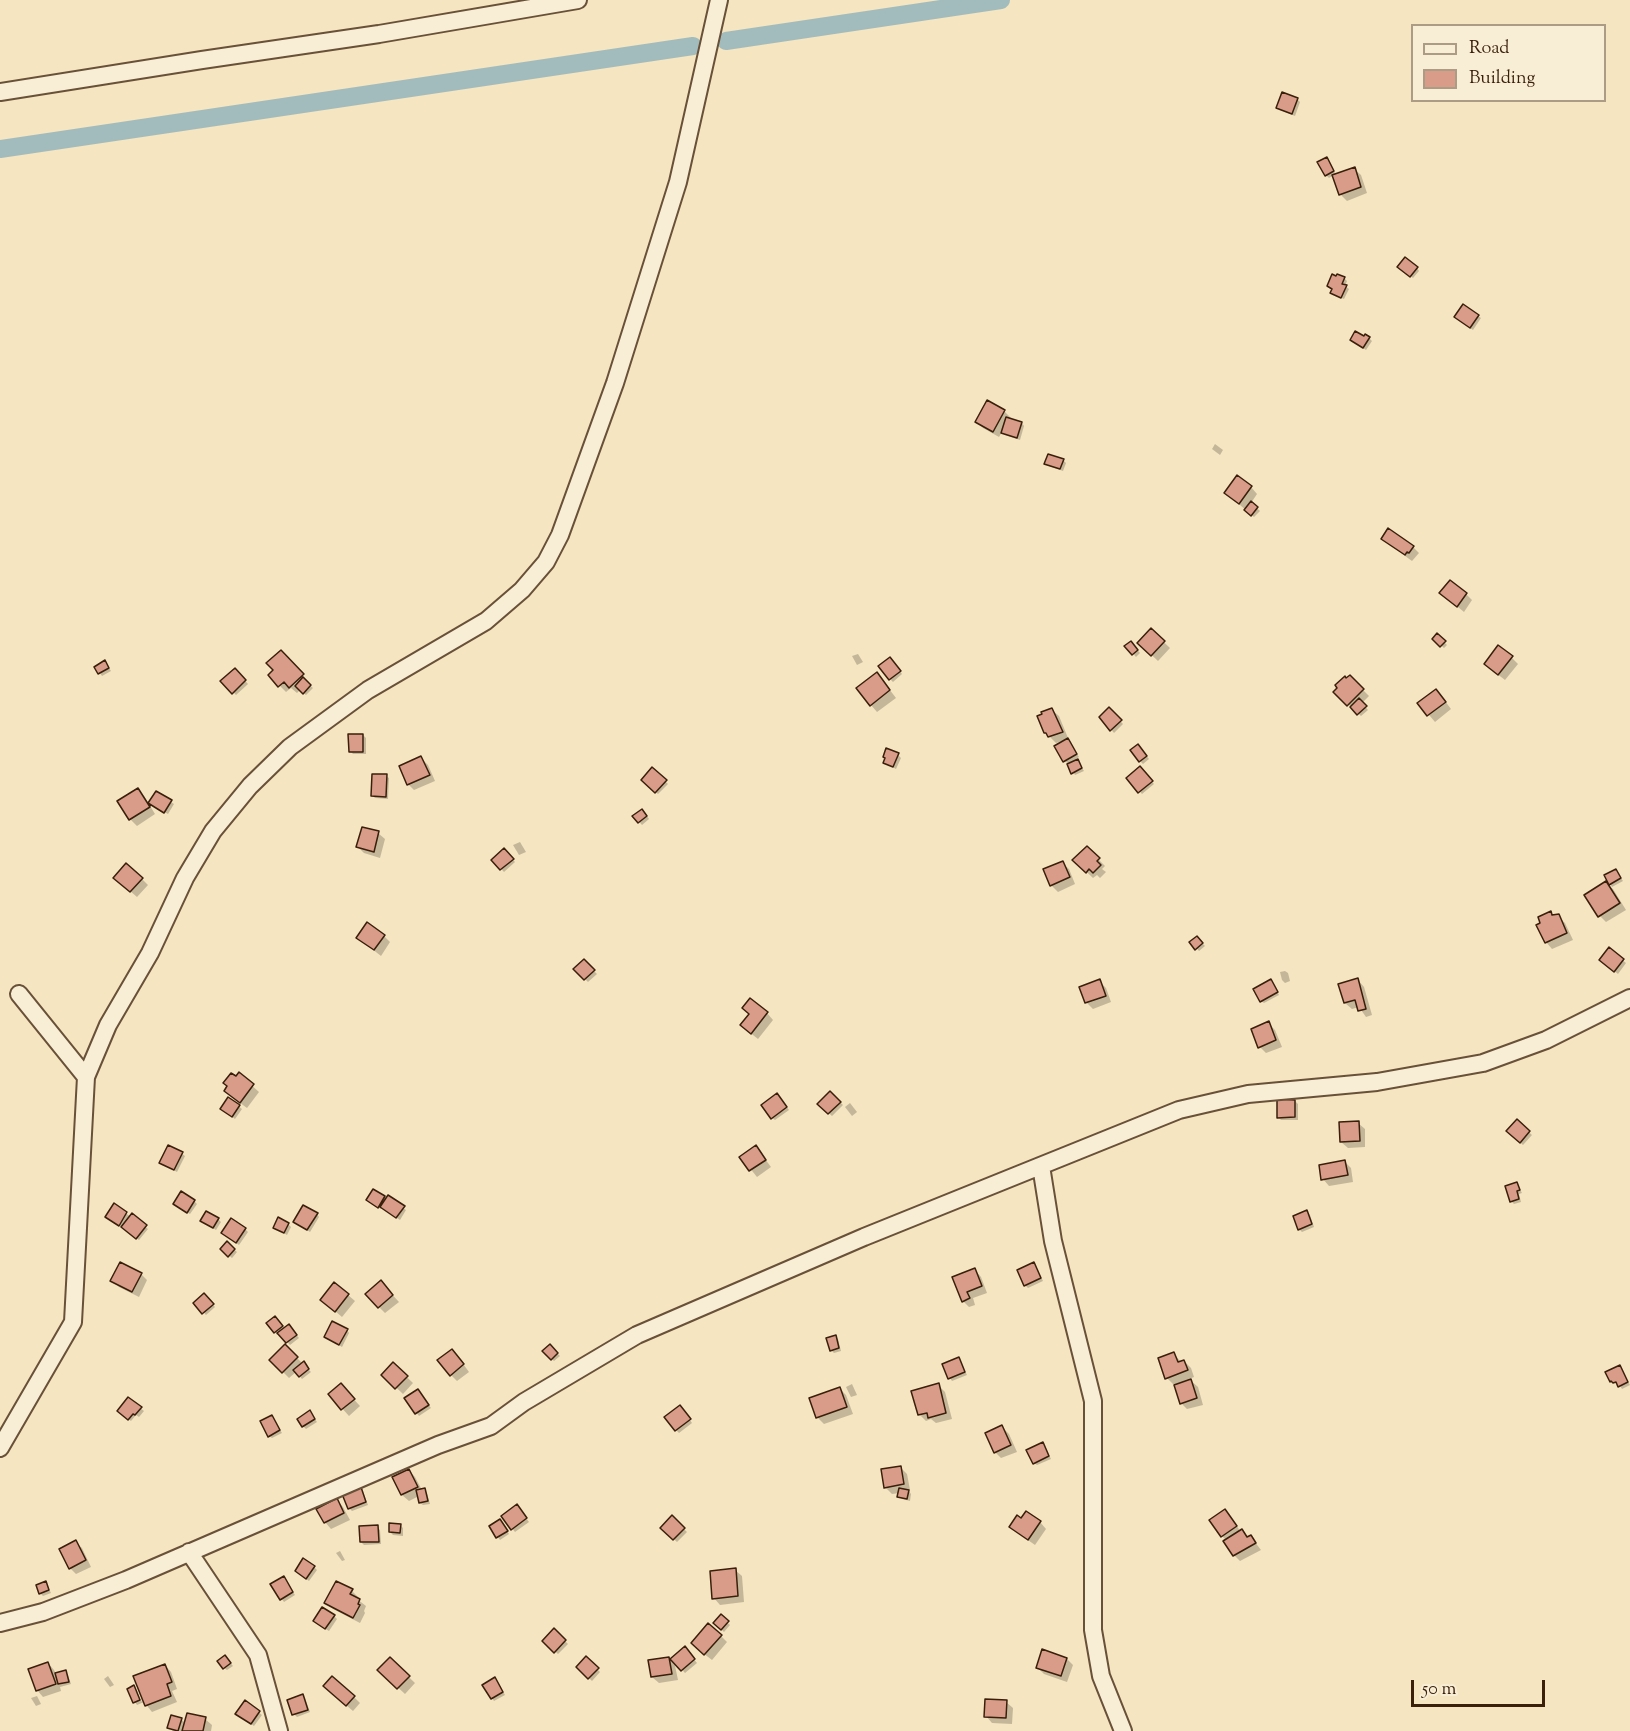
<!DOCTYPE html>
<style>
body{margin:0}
#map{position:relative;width:1630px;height:1731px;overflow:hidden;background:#f5e5c0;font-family:"Sorts Mill Goudy",serif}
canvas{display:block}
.legend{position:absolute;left:1411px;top:24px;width:195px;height:78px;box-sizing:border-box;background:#f8eed6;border:2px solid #ac9b85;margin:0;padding:8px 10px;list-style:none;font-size:18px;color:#3a1f0b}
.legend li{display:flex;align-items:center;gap:12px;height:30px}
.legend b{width:30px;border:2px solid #ac9b85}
.scale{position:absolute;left:1411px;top:1680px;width:134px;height:27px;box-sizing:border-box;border:3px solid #3a1f0b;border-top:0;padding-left:8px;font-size:18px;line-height:21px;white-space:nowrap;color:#3a1f0b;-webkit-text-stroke:4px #f8eed6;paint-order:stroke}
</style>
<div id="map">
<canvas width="1630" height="1731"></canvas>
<ul class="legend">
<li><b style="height:8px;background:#f8eed6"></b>Road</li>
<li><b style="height:16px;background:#d89c89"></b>Building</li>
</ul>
<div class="scale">50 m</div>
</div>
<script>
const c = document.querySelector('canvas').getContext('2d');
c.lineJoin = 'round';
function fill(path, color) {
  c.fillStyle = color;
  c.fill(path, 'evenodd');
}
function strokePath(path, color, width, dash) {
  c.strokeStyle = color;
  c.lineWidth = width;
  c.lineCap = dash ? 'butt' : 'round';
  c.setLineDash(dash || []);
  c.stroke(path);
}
fill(new Path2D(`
 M1297 99 1300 102 1295 116 1280 110 1278 107Z
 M1327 159 1336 175 1354 169 1361 175 1367 193 1347 201 1340 194 1334 175 1329 178 1326 175Z
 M1417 268 1419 271 1413 278 1402 269Z
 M1344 278 1347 281 1345 286 1349 289 1344 299 1335 295 1332 292 1333 290 1328 286Z
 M1478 316 1481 318 1473 330 1458 320Z
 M1364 338H1369L1372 341 1366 350 1354 342Z
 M1004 411 1011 418 1010 419 1022 423 1024 426 1020 440 1005 435 1002 432 999 437 983 428 977 422Z
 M1215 444 1223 450 1220 455 1212 449Z
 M1063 460 1066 463 1063 471 1049 466 1046 463Z
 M1251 487 1257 494 1251 503 1260 511 1254 517 1226 493Z
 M1383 539 1413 547 1419 553 1412 561 1390 545Z
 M1441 593 1466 594 1472 600 1464 612Z
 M1151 630 1170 648 1158 661 1139 643Z
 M1437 635 1447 645 1444 648 1434 639Z
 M1131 643 1140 653 1136 657 1127 646Z
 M281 652 309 682 307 683 313 688 306 695 300 690 297 693 291 688 286 692 270 676 275 670Z
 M858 654 863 662 857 665 852 656Z
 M1512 658 1518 664 1505 680 1492 670Z
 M892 661 902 674 893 682 890 679Z
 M105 662 111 671 102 676 96 667Z
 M235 670 248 684 236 695 223 681Z
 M1350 677 1369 696 1362 703 1368 710 1361 716 1335 692Z
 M883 681 896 698 877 712 871 705Z
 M1442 697 1451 709 1435 722 1419 703Z
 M1109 709 1123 724 1114 733 1101 717Z
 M1052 710 1059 716 1068 738 1067 739 1079 757 1076 759 1084 771 1075 775 1068 763 1064 761 1065 740 1056 743 1045 732Z
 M363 735 366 738V754H353L350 751Z
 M1141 749 1149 759 1143 764 1140 761Z
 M898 755 901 758 896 769 885 763Z
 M421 758 428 765 435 781 414 790 408 784Z
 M1140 768 1154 784 1142 794 1128 778Z
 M653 769 668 784 658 794 643 780Z
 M386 776 389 778 388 799 375 798 372 795Z
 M137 790 144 796 155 814 137 826 131 820 119 802Z
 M156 793 174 804 168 814 150 804Z
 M645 813 649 819 642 825 634 816Z
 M378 833 385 839 380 858 364 853 358 847Z
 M520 842 526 852 519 855 513 845Z
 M1087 848 1105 866 1102 869 1106 872 1100 878 1097 875 1093 878 1074 860Z
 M504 850 515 862 504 872 493 860Z
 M1062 863 1069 869 1075 884 1058 892 1051 885Z
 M1616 871 1623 881 1612 887 1606 876Z
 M142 879 148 885 137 897 122 884Z
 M1606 883 1613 889 1626 910 1606 922 1600 916 1586 896Z
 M1551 913 1554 916H1558L1565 923 1573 940 1552 949 1546 942 1542 924Z
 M384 936 390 942 381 956 358 938Z
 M1197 938 1205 946 1199 951 1191 942Z
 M1609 949 1626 963 1618 974 1604 963Z
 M584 961 597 974 588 982 575 969Z
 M1285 971 1288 973 1290 981 1285 983 1282 980 1280 972Z
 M1358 980 1364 987 1372 1015 1366 1017 1359 1007 1352 1009 1345 1003Z
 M1099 981 1106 988 1111 1002 1093 1009 1086 1002Z
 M1271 981 1279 995 1264 1003 1261 1001Z
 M767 1013 773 1020 758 1039 748 1031 750 1014Z
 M1268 1023 1275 1030 1282 1047 1266 1053 1260 1047Z
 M239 1074 259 1092 247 1108 232 1097 236 1078Z
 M830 1093 843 1105 832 1116 819 1104Z
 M780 1098 789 1110 775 1120 772 1118Z
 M229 1099 242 1109 235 1119 225 1111Z
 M1295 1101 1298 1104V1120H1281L1278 1117Z
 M850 1103 857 1112 852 1116 845 1107Z
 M1517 1121 1532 1135 1523 1145 1508 1131Z
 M1358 1123 1365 1129V1147L1348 1148 1341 1142Z
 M756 1147 771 1167 757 1177 741 1157Z
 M182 1154 185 1156 177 1172 161 1163Z
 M1344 1161 1351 1168 1353 1182 1329 1186 1323 1179Z
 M1517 1184 1522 1193 1519 1194 1521 1202 1514 1204 1511 1201Z
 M384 1197 406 1210 400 1220 382 1208 381 1209 371 1203Z
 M194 1201 197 1204 190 1214 178 1207Z
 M114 1205 148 1229 139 1240 110 1219Z
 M1307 1212 1310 1215 1314 1227 1302 1232 1299 1229Z
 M317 1214 319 1217 310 1232 298 1224Z
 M218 1219 221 1222 216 1230 205 1223Z
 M288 1224 291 1227 287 1235 275 1228Z
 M245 1229 248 1232 239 1245 226 1236Z
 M227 1243 237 1252 232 1258 222 1249Z
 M1036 1267 1043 1281 1028 1288 1025 1285Z
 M975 1270 981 1277 987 1293 973 1298 975 1305 969 1307 963 1301Z
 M141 1274 147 1280 139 1297 119 1287 112 1280Z
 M387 1289 399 1302 385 1313 379 1307Z
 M204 1295 215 1307 206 1315 195 1303Z
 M348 1295 355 1301 342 1317 322 1300Z
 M278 1320 285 1329H291L299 1338 290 1345 279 1333 277 1335 275 1332Z
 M347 1330 349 1333 342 1347 326 1337Z
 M835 1336 838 1339 841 1351 834 1353 831 1350Z
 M285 1346 311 1372 302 1379 296 1372 289 1378 271 1360Z
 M550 1346 560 1356 554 1361 544 1351Z
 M1174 1354 1181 1362 1184 1361 1191 1368 1194 1377 1189 1379 1198 1387 1203 1405 1187 1409 1181 1403 1175 1384H1173L1167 1378Z
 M458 1357 469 1372 457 1381 451 1375Z
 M958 1358 967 1375 952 1381 950 1378Z
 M393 1364 413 1383 403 1394 383 1375Z
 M1619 1367 1630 1385 1622 1389 1619 1384H1615L1624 1381Z
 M852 1384 857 1395 851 1397 846 1387Z
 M938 1385 945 1392 952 1419 936 1423 931 1419 926 1421 919 1414Z
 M840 1389 846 1395 853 1414 824 1424 817 1417Z
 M347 1392 360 1406 349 1416 330 1395Z
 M420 1393 431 1408 419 1416 406 1399Z
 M129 1399 144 1411 139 1417 136 1415 131 1421 122 1414Z
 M683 1410 692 1423 679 1433 676 1430Z
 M312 1415 317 1422 306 1429 303 1426Z
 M274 1420 282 1433 272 1438 269 1436Z
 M1002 1427 1009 1434 1017 1452 1001 1458 995 1452Z
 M1045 1447 1051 1459 1037 1465 1034 1463Z
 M901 1468 907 1474 910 1490H908L911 1494 910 1501 902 1499 899 1496 900 1493 892 1494 885 1487Z
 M409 1470 415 1477 422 1490H424L427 1493 430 1504 423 1505 420 1503 419 1496 409 1501 402 1495Z
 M361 1489 363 1492 368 1505 352 1511 349 1508Z
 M337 1500 343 1507 350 1520 331 1529 325 1522Z
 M519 1509 529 1522 515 1532 503 1517Z
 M672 1517 687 1532 677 1542 662 1528Z
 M1231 1518 1241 1532 1242 1531 1249 1538 1251 1537 1261 1550 1240 1561 1234 1555 1227 1541 1222 1536Z
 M1022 1520 1040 1522 1046 1529 1035 1545 1018 1533 1011 1527Z
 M503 1524 509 1534 500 1540 491 1527Z
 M400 1525 403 1528V1536L393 1535 390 1532Z
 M377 1527 380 1530 381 1544 364 1545 361 1542Z
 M75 1542 82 1548 91 1567 76 1574 70 1568Z
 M340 1551 345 1560 342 1561 336 1553Z
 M314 1567 317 1570 309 1581 299 1574Z
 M735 1570 742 1576 744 1602 720 1605 714 1598Z
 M286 1581 295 1595 284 1602 272 1585Z
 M46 1583 51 1593 43 1596 40 1593Z
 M352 1591 358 1597 357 1599 366 1606 364 1611 365 1613 360 1623 333 1609 326 1603Z
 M334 1616 337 1619 329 1631 317 1624Z
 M721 1617 730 1625 724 1632 715 1623Z
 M554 1630 568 1644 558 1654 544 1641Z
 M721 1636 727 1642 712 1660 699 1650Z
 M684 1648 697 1663 685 1673 674 1661 678 1680 659 1683 652 1677 668 1658 670 1660Z
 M586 1658 600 1672 592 1681 578 1667Z
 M227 1659 233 1666 227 1670 224 1668Z
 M390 1659 415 1683 405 1694 379 1670Z
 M1067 1659 1073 1665 1067 1682 1044 1674 1038 1668Z
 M48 1663 54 1670 56 1674 65 1672 68 1675 71 1684 60 1687 61 1691 43 1697 37 1690Z
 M165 1665 171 1672 177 1689 172 1691 177 1702 152 1712 144 1702 137 1705 135 1702 134 1687 142 1702 144 1701Z
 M108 1676 114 1685 110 1687 104 1679Z
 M498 1682 505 1695 494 1701 492 1698Z
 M332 1693 354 1697 360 1703 353 1711Z
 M37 1696 41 1704 36 1706 31 1698Z
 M302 1696 305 1698 310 1712 297 1717 294 1714Z
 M245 1702 262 1715 254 1726 240 1716Z
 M1006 1702 1013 1708 1012 1724 992 1723 986 1716Z
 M181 1719 186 1724 205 1719 212 1725 211 1731H173L169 1728Z`), '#0003');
strokePath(new Path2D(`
 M726 41 1001 0
 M0 149 693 46`), '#a2bcbe', 18);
const building = new Path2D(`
 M1282 92 1298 98 1292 114 1276 108Z
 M1327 157 1334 171 1325 176 1317 162Z
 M1355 167 1361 187 1339 195 1332 175Z
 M1405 257 1418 267 1410 277 1397 267Z
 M1332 274 1336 276 1337 274 1345 277 1342 284 1347 285 1341 298 1330 293 1332 289 1327 286Z
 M1463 304 1479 315 1470 328 1454 317Z
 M1355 331 1364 336 1365 334 1370 337 1363 348 1350 340Z
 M987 400 1005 410 993 432 975 422Z
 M1006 417 1022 422 1017 438 1001 433Z
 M1048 454 1064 459 1060 469 1044 464Z
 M1237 475 1252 486 1239 504 1224 493Z
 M1251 501 1258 507 1251 516 1244 510Z
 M1388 528 1414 546 1409 553 1407 552 1405 555 1381 539Z
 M1450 580 1467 593 1457 607 1439 593Z
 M1151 628 1165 641 1151 656 1137 643Z
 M1437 633 1446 641 1440 647 1432 639Z
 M1131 641 1138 650 1132 655 1124 646Z
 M1498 645 1513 656 1498 675 1484 664Z
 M281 650 304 674 289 688 284 682 278 687 268 675 273 670 266 663Z
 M890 657 901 671 889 680 878 666Z
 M105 660 109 668 98 674 94 667Z
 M235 668 246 680 232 694 220 681Z
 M877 672 890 690 870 706 856 688Z
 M1350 675 1364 689 1347 706 1333 692 1337 688 1335 685 1345 676 1346 678Z
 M303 677 311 685 303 694 295 686Z
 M1436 689 1446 702 1427 716 1417 703Z
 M1359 698 1367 706 1357 715 1350 707Z
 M1109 707 1122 720 1110 731 1099 717Z
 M1052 708 1063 732 1048 737 1046 733H1044L1037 716 1042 714 1041 712Z
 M348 734H363V752H349Z
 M1068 738 1077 754 1063 762 1054 746Z
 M1138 744 1147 756 1139 762 1130 750Z
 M886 748 899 753 893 767 883 763 885 758 883 757Z
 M421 756 430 775 407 785 399 766Z
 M1078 759 1082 768 1071 774 1067 764Z
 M1140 766 1153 781 1138 793 1126 778Z
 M652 767 667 780 655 793 641 780Z
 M372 774H387L386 797 371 796Z
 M138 788 150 807 129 820 117 801Z
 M156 791 172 800 164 813 148 803Z
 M642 809 647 816 638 823 632 816Z
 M362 827 379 831 374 852 356 847Z
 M1087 846 1100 858 1097 861 1101 865 1093 873 1089 869 1086 873 1072 860Z
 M504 848 514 859 500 870 491 860Z
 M1063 861 1070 877 1050 886 1043 869Z
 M126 863 143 878 130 892 113 878Z
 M1616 869 1621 878 1609 885 1604 875Z
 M1606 881 1620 903 1598 917 1584 895Z
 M1551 911 1552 915 1559 914 1567 933 1545 943 1536 925 1540 923 1538 917Z
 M367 922 385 935 374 950 356 938Z
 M1197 936 1203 943 1195 950 1189 942Z
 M1609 947 1624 959 1614 972 1599 960Z
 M584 959 595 970 584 980 573 969Z
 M1358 978 1366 1009 1358 1011 1355 1000 1344 1003 1338 984Z
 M1100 979 1106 996 1085 1003 1079 987Z
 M1271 979 1278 992 1260 1002 1253 989Z
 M750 998 768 1012 751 1034 740 1025 749 1014 742 1008Z
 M1269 1021 1276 1040 1258 1048 1251 1029Z
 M239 1072 254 1084 240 1103 224 1091 227 1086 223 1083 231 1073 236 1076Z
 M830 1091 841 1102 828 1114 817 1104Z
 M777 1093 787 1107 771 1119 761 1105Z
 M228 1097 240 1105 232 1117 220 1109Z
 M1277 1099 1295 1100V1117L1277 1118Z
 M1517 1119 1530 1131 1520 1143 1506 1131Z
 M1359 1121 1360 1141 1340 1142 1339 1122Z
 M168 1145 183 1152 174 1170 159 1163Z
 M756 1145 766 1160 749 1171 739 1157Z
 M1345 1160 1348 1175 1321 1180 1319 1165Z
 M1517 1182 1520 1190 1517 1191 1519 1199 1510 1202 1505 1186Z
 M373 1189 385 1196 378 1208 366 1200Z
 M181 1191 195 1200 187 1213 173 1204Z
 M388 1195 405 1206 396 1218 380 1207Z
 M114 1203 127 1212 119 1226 105 1217Z
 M303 1205 318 1213 307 1230 293 1222Z
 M1307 1210 1312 1224 1298 1230 1293 1216Z
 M206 1211 219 1218 213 1228 200 1221Z
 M132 1213 147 1225 136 1239 121 1227Z
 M278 1217 289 1223 284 1233 273 1228Z
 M231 1218 246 1228 236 1243 221 1233Z
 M227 1241 235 1249 228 1257 220 1249Z
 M120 1262 142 1273 132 1292 110 1281Z
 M1034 1262 1041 1278 1024 1286 1017 1270Z
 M975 1268 982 1286 967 1292 970 1298 962 1302 952 1277Z
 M381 1280 393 1295 378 1308 365 1294Z
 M334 1282 349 1294 335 1312 320 1300Z
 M204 1293 214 1304 202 1314 193 1303Z
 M275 1316 283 1326 274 1333 266 1323Z
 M332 1321 348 1329 339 1345 324 1337Z
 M289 1324 297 1335 286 1343 277 1333Z
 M836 1335 839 1348 830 1351 826 1338Z
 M285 1344 298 1357 282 1373 269 1360Z
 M550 1344 558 1353 551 1360 542 1351Z
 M452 1349 464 1364 450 1376 437 1360Z
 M1174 1352 1178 1362 1184 1360 1188 1370 1165 1379 1158 1358Z
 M959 1357 965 1372 948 1379 942 1364Z
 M304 1361 309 1369 299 1377 293 1370Z
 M393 1362 408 1376 395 1389 381 1375Z
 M1620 1365 1628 1382 1618 1387 1616 1382 1613 1383 1611 1381 1610 1382 1605 1372Z
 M1191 1379 1197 1398 1180 1404 1174 1385Z
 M341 1383 355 1399 341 1410 328 1394Z
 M939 1383 946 1413 928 1418 927 1413 918 1415 911 1391Z
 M840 1387 847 1407 816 1418 809 1398Z
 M418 1389 429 1405 415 1414 404 1398Z
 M128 1397 142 1407 135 1415 133 1414 128 1420 117 1411Z
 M680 1405 691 1419 675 1431 664 1417Z
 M310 1410 315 1419 302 1427 297 1419Z
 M272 1415 280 1430 268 1437 260 1421Z
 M1002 1425 1011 1445 994 1453 985 1433Z
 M1043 1442 1049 1456 1033 1464 1026 1450Z
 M901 1466 904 1484 884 1488 881 1469Z
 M409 1469 418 1487 401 1495 392 1477Z
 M361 1487 366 1502 348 1509 342 1494Z
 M425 1488 428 1501 419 1503 416 1490Z
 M899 1488 909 1490 907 1499 897 1497Z
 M337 1498 344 1513 324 1523 316 1509Z
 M517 1504 527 1518 511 1530 501 1516Z
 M1225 1509 1237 1526 1221 1537 1209 1520Z
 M1026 1511 1041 1521 1028 1540 1009 1527 1017 1515 1021 1518Z
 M672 1515 685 1528 673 1540 660 1528Z
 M500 1519 508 1531 496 1538 489 1526Z
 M389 1523 401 1524 400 1533 389 1532Z
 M378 1525 379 1542H360L359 1526Z
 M1242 1529 1247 1537 1251 1535 1256 1543 1233 1556 1223 1541Z
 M76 1540 86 1560 69 1569 59 1549Z
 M303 1558 315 1566 306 1579 295 1571Z
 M736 1568 738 1596 712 1599 710 1571Z
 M284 1576 293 1592 280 1600 270 1584Z
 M46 1581 49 1590 39 1594 36 1585Z
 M336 1581 353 1589 350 1594 360 1599 358 1604 360 1605 353 1618 324 1603Z
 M322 1607 335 1615 325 1629 313 1621Z
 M721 1614 729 1621 721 1630 713 1623Z
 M708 1623 722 1635 704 1655 691 1643Z
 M554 1628 566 1640 554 1653 542 1641Z
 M685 1646 695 1659 681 1671 670 1659Z
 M1042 1649 1067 1658 1061 1676 1036 1668Z
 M225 1655 231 1663 223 1669 217 1661Z
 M586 1656 599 1668 588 1679 576 1667Z
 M390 1657 410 1676 397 1689 377 1670Z
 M669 1657 672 1674 651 1677 648 1660Z
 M48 1662 56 1684 36 1691 28 1669Z
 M165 1664 172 1682 167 1684 171 1696 145 1706 133 1676Z
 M66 1670 69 1682 58 1684 55 1673Z
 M332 1676 355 1696 346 1706 323 1686Z
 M495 1677 503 1692 491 1699 482 1685Z
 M134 1685 140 1700 133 1703 127 1689Z
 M303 1694 308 1710 292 1715 287 1700Z
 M985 1699 1007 1700 1006 1718 984 1717Z
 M245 1700 260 1711 251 1724 235 1714Z
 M187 1713 206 1717 203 1731H182Z
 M171 1715 182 1718 178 1731 167 1728Z`);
fill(building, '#d89c89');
strokePath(building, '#3a1f0b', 1.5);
const minor = new Path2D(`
 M0 92 202 60 379 34 578 0
 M19 994 86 1077
 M1041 1166 1053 1241 1093 1401V1630L1101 1676 1123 1731
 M0 1448 73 1322 86 1077 108 1025 150 953 185 878 213 831 250 786 290 747 368 690 486 621 522 590 546 562 560 535 615 383 678 182 719 0
 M189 1552 258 1655 279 1731
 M0 1623 43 1612 126 1580 438 1445 491 1426 524 1402 637 1335 864 1237 1179 1110 1248 1094 1377 1082 1483 1063 1546 1040 1630 998`);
strokePath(minor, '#695038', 20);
strokePath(minor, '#f8eed6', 16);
</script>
